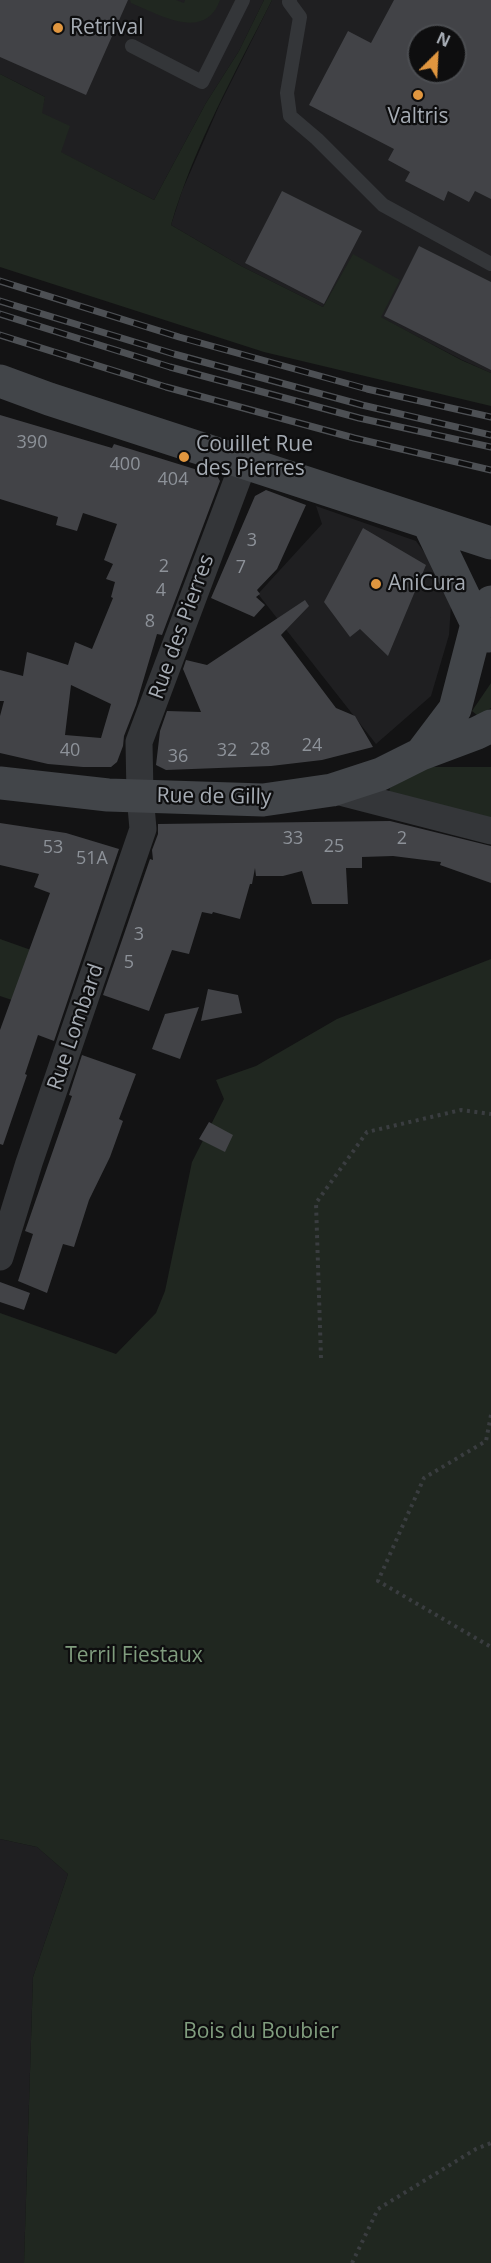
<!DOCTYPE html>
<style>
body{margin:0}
#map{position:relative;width:491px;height:2263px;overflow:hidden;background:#131314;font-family:"Open Sans",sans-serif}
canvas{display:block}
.north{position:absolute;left:407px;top:24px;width:60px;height:60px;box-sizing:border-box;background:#0e0e0f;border:2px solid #4b4d51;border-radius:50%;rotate:24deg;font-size:16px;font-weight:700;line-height:24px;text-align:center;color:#a6acb4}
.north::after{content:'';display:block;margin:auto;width:21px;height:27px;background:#e0963f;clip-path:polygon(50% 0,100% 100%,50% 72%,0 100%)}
</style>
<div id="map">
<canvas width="491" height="2263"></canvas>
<div class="north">N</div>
</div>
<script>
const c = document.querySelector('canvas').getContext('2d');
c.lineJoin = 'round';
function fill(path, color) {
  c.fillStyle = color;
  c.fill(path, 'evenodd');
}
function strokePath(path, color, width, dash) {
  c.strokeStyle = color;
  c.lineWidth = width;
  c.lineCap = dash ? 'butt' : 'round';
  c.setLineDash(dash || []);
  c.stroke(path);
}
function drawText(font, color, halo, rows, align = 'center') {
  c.font = font + ' "Open Sans",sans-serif';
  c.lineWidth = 4.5;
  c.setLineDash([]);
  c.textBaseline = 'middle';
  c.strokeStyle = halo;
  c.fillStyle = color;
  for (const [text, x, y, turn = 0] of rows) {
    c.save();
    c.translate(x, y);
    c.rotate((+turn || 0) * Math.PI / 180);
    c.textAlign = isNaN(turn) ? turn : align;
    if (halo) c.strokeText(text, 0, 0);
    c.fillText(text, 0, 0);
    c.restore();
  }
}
fill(new Path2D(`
 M0 0H264L239 51 206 103 154 200 60 152 41 113 45 97 0 74Z
 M272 0H491V373L462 360 380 317 353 255 323 307 241 266 171 225 182 191 219 106ZM419 36H455V72H419Z
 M316 506 416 541 452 590 449 635 431 696 376 744 258 594 322 524Z
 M0 1839 37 1847 68 1874 33 1977 24 2263H0Z`), '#1f1f21');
fill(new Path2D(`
 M130 0H176L184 3 185 0H220C205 42 160 15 131 3Z
 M264 0H272C235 73 194 146 171 225L241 266 323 307 353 254 400 280 381 317 461 360 491 373V406L264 352 0 267V74L45 97 42 113 70 126 61 152 154 200 206 103 239 51Z
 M491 683V708L478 716 472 711Z
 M426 767H491V820L389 792 390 788Z
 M0 939 31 950 12 1000 0 996Z
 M491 959V2263H24L33 1977 68 1874 37 1847 0 1839V1313L116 1354 156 1313 165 1291 192 1162 224 1099 216 1080 256 1066 337 1019Z`), '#202720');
fill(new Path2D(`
 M0 0H128L86 95 0 57Z
 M394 0H491V199L475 191 469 202 448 191 444 201 405 181 410 172 388 160 394 149 309 105 348 31 371 43ZM419 36H455V72H419Z
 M282 191 362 231 324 304 245 263Z
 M419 246 491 282V370L384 316Z
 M0 415 112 448 114 444 217 476 220 481 162 635 157 634 136 705 124 736 123 746 117 762 111 767H83L48 764 0 753V716L4 701H0V670L23 676 27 652 68 665 75 642 92 649 113 598 111 597 115 582 106 579 113 564 104 560 117 524 83 513 77 531 56 525 58 517 0 499ZM71 685 111 704 101 738 65 735Z
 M266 490 306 505 277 569 257 590 260 594 256 597 265 605 254 617 211 598 255 496Z
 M363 528 426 565 388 656 360 629 350 637 324 602Z
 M305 600 309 606 281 635 336 708 355 716 373 747 322 760 271 766 166 770 156 765 160 731 167 711 201 712 183 669 186 660 207 665Z
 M390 821 491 846V883L440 865 441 862 393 856 362 857V868H346L348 904H312L302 871 283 876H256L255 868 252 884H250L240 919 213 912 212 914 202 912 189 954 172 950 149 1011 103 995 150 859 153 860 152 850 158 834V824Z
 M0 823 66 833 119 849 54 1041 38 1035 25 1074 27 1075 3 1145 0 1144V1030L50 893 34 887 39 874 0 865Z
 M208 989 238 995 242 1013 201 1021Z
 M199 1007 180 1059 152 1049 165 1014Z
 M82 1055 136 1074 119 1119 123 1121 110 1157 89 1200 74 1247 63 1244 47 1293 18 1281 33 1234 25 1231 72 1096 69 1095Z
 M209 1122 233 1135 225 1152 199 1139Z
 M0 1282 30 1293 24 1310 0 1302Z`), '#424347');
strokePath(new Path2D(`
 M321 1358 316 1203 367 1132 461 1110 491 1114
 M491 1415 486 1441 424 1478 378 1581 491 1647
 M352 2263 378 2209 476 2149 491 2143`), '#3a3d40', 4, [3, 4.5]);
strokePath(new Path2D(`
 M290 0 289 2 300 17 287 93 290 116 317 139 383 205 491 264
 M132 46 202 82 243 0`), '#343639', 14);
strokePath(new Path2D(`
 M332 790 491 831
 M0 1257 29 1163 143 829 140 795 139 742 244 462`), '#343639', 27);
strokePath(new Path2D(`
 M0 381 49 399 491 543
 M429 524 477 624 488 636
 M421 754 455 709 477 624 491 602
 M0 783 108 795 263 800 332 790 381 774 421 754 477 733 491 726`), '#424549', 33);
const rail = new Path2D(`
 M0 281 179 337 367 389 491 417
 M0 301 174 354 362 405 491 435
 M0 314 170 367 359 418 491 447
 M0 335 166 387 354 438 491 470`);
strokePath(rail, '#4d5054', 7);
strokePath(rail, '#0e0e0f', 4.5, [14]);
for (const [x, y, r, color] of [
 [58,28,6,"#e0963f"],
 [418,95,6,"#e0963f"],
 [184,457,6,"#e0963f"],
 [376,584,6,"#e0963f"]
]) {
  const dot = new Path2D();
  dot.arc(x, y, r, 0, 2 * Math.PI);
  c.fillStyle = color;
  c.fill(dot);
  strokePath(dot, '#0e0e0f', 2);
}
drawText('18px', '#8d9299', null, [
 ["390",32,443],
 ["400",125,465],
 ["404",173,480],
 ["3",252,541],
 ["2",164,567],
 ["7",241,568],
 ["4",161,591],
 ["8",150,622],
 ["24",312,746],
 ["28",260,750],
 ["40",70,751],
 ["32",227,751],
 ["36",178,757],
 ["33",293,839],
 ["2",402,839],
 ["25",334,847],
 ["53",53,848],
 ["51A",92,859],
 ["3",139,935],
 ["5",129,963]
]);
drawText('21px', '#a6acb4', '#0e0e0f', [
 ["Retrival",70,28],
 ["Valtris",418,117,"center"],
 ["Couillet Rue",196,445],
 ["des Pierres",196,469],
 ["AniCura",388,584]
], 'left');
drawText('21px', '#a6acb4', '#0e0e0f', [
 ["Rue des Pierres",182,627,-70],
 ["Rue de Gilly",214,797,1],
 ["Rue Lombard",76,1027,-71]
]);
drawText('21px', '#809d7e', '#0e0e0f', [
 ["Terril Fiestaux",134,1656],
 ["Bois du Boubier",261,2032]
]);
</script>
